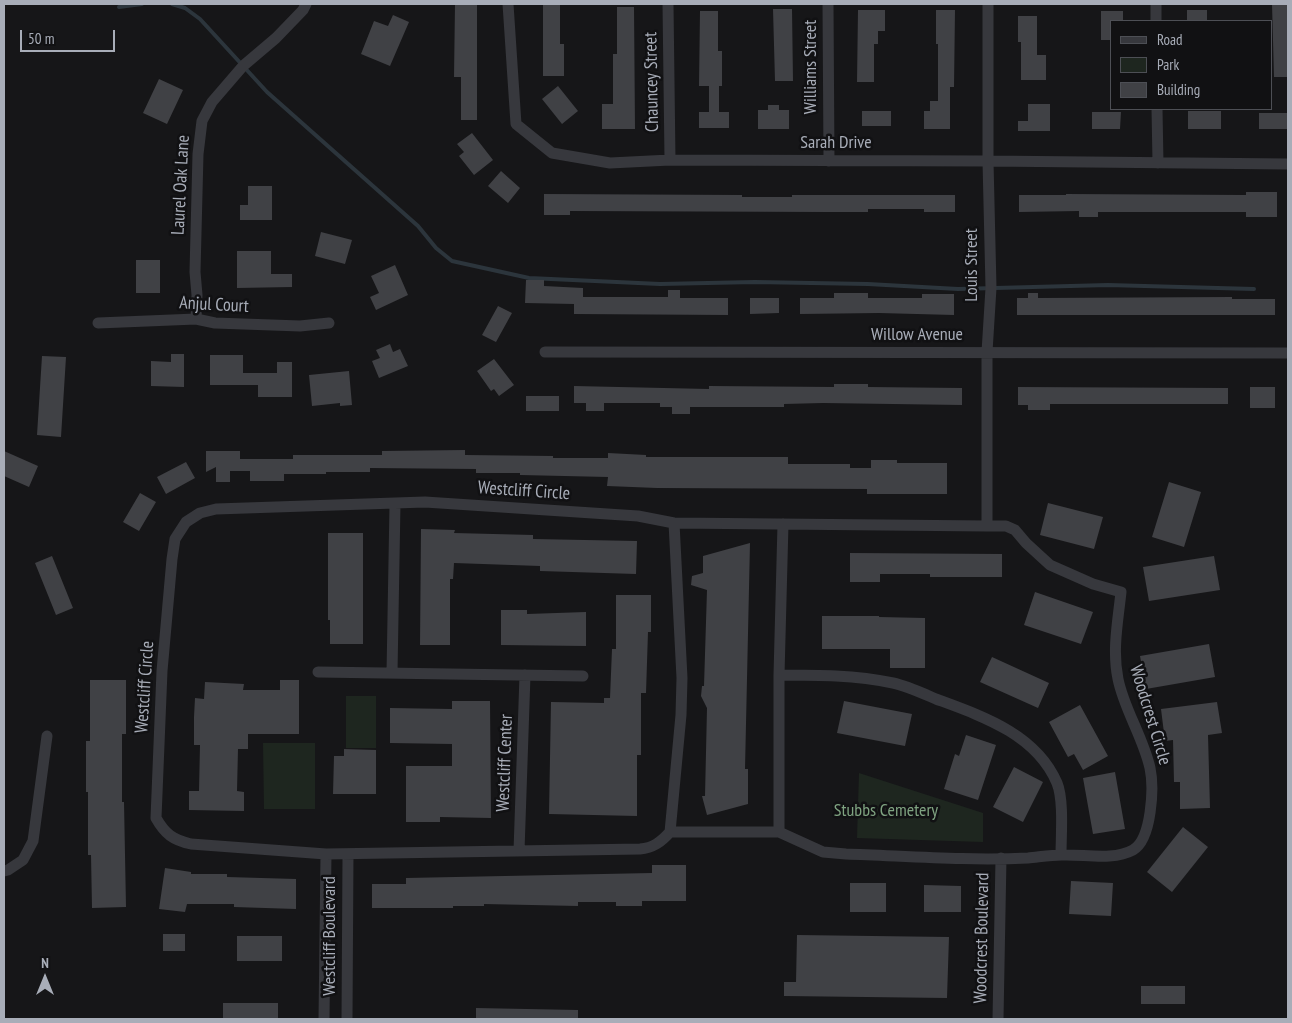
<!DOCTYPE html>
<style>
body{margin:0}
#map{position:relative;width:1292px;height:1023px;overflow:hidden;background:#161618;font-family:"PT Sans Narrow",sans-serif}
canvas{display:block}
.frame{position:absolute;inset:0;border:5px solid #a8adb8;pointer-events:none}
.legend{position:absolute;left:1110px;top:20px;width:162px;height:90px;box-sizing:border-box;background:#111113;border:1px solid #4d4f55;margin:0;padding:6px 9px;list-style:none;font-size:15px;color:#a8adb8}
.legend li{display:flex;align-items:center;gap:10px;height:25px}
.legend b{width:25px;border:1px solid #4d4f55}
.north{position:absolute;left:20px;top:953px;width:50px;height:50px;-webkit-text-stroke:4px #111113;paint-order:stroke;rotate:0deg;font-size:14px;font-weight:700;line-height:20px;text-align:center;color:#a8adb8}
.north::after{content:'';display:block;margin:auto;width:18px;height:22px;background:#a8adb8;clip-path:polygon(50% 0,100% 100%,50% 72%,0 100%)}
.scale{position:absolute;left:20px;top:30px;width:95px;height:22px;box-sizing:border-box;border:2px solid #a8adb8;border-top:0;padding-left:6px;font-size:15px;line-height:18px;white-space:nowrap;color:#a8adb8;-webkit-text-stroke:4px #111113;paint-order:stroke}
</style>
<div id="map">
<canvas width="1292" height="1023"></canvas>
<div class="frame"></div>
<ul class="legend">
<li><b style="height:6px;background:#37383d"></b>Road</li>
<li><b style="height:14px;background:#1e261f"></b>Park</li>
<li><b style="height:14px;background:#404145"></b>Building</li>
</ul>
<div class="north">N</div>
<div class="scale">50 m</div>
</div>
<script>
const c = document.querySelector('canvas').getContext('2d');
c.lineJoin = 'round';
function fill(path, color) {
  c.fillStyle = color;
  c.fill(path, 'evenodd');
}
function strokePath(path, color, width, dash) {
  c.strokeStyle = color;
  c.lineWidth = width;
  c.lineCap = dash ? 'butt' : 'round';
  c.setLineDash(dash || []);
  c.stroke(path);
}
function drawText(font, color, halo, rows, align = 'center') {
  c.font = font + ' "PT Sans Narrow",sans-serif';
  c.lineWidth = 5;
  c.setLineDash([]);
  c.textBaseline = 'middle';
  c.strokeStyle = halo;
  c.fillStyle = color;
  for (const [text, x, y, turn = 0] of rows) {
    c.save();
    c.translate(x, y);
    c.rotate((+turn || 0) * Math.PI / 180);
    c.textAlign = isNaN(turn) ? turn : align;
    if (halo) c.strokeText(text, 0, 0);
    c.fillText(text, 0, 0);
    c.restore();
  }
}
fill(new Path2D(`
 M346 696H376V748H346Z
 M263 743H315V809H264Z
 M859 773 983 813V842L857 838Z`), '#1e261f');
strokePath(new Path2D(`
 M172 4 185 8 200 19 267 92 418 226 436 248 452 261 529 278 660 284 755 282 868 284 958 289 1108 285 1254 289
 M119 7 142 4`), '#2c353c', 4);
fill(new Path2D(`
 M455 4H477V120H461V77H454Z
 M543 4H560V44H564V76H543Z
 M1272 4H1288V77H1274Z
 M617 7H634L635 129H602V104H613V54H617Z
 M773 9H792L793 81H775Z
 M858 10H885V31H878V44H874V82H857Z
 M936 10H955L954 87H950V129H924V111H930V101H938V44H936Z
 M1187 10H1207V21H1187Z
 M700 11H718V51H722V86H719V112H729V128H699V112H709V86H699Z
 M1101 11H1123V21H1111V40H1101Z
 M393 15 409 22 390 66 361 54 374 21 388 26Z
 M1018 16H1037V55H1046V80H1021V42H1018Z
 M159 79 183 90 167 124 143 113Z
 M558 86 578 111 562 124 542 99Z
 M1028 104H1050V131H1018V121H1028Z
 M768 105H779V110H789V129H758V110H768Z
 M862 111H891V126H862Z
 M1188 111H1221V129H1188Z
 M1092 112H1121L1120 129H1092Z
 M1259 113H1288V129H1259Z
 M472 133 493 160 474 175 459 156 464 152 457 144Z
 M501 171 520 188 508 203 488 186Z
 M248 186H272V220H240V205H248Z
 M1246 192H1277V217H1246V212H1098V217H1079V211L1019 212V195H1066V194L1246 195Z
 M544 194 742 195V197H792V195H955V212H924V209H868V212H824L570 211V215H544Z
 M321 232 352 240 345 264 315 256Z
 M237 251H271V274H292V287L237 288Z
 M136 260H160V293H136Z
 M395 265 408 295 376 310 370 297 379 293 371 276Z
 M526 280H544V286L583 288V297H668V290H680V298H728V315L574 314V304L525 303Z
 M834 293H868V298H922V294H954V315L879 313 800 314V298H834Z
 M1028 293H1038V298L1232 297V299H1275V315H1017V298H1028Z
 M750 298H779V313L750 314Z
 M498 306 512 313 496 342 482 335Z
 M390 344 393 352 400 349 408 366 379 378 372 361 380 358 376 350Z
 M171 354H184V387L151 386V361L171 362Z
 M210 355H243V373H277V362H292V397H258V385H210Z
 M42 356 66 357 61 437 37 435Z
 M494 359 514 385 499 396 494 389 491 391 477 371Z
 M349 371 352 405 340 406V403L312 406 309 375Z
 M834 384H868V387L962 388V405L823 403 784 404V407H690V414H672V407H660V403H604V411H586V403H574V386L709 389V386L834 387Z
 M1018 387 1228 388V404H1050V410H1028V405H1018Z
 M1250 387H1275V408H1250Z
 M526 396H559V411H526Z
 M465 450V455L553 456V458H608V453L646 455V457H788V464H850V468H871V460H897V463H947V494H867V489L657 488 607 486 608 477 520 475V473H476V469L370 468V472H326V474H284V481H250V471H230V482H216V467L206 472V451H240V459H293V455H382V451Z
 M4 451 38 466 29 487 4 476Z
 M186 462 195 478 166 494 157 477Z
 M1169 482 1201 492 1184 547 1152 537Z
 M140 493 156 502 139 531 123 522Z
 M1048 503 1103 517 1094 549 1040 535Z
 M421 529 455 530 454 533 533 535V539L637 541 636 574 540 571V566L454 563 453 579H450V645H420Z
 M328 533H363V644H330V620H328Z
 M750 543 745 769H748V804L707 815 702 796H705L707 708 701 696 702 686H704L707 590 691 585 692 576 703 573V556Z
 M850 553 1002 554V577H930V574H880V582H850Z
 M52 556 73 608 56 615 35 563Z
 M1214 556 1220 590 1149 601 1143 567Z
 M1035 592 1093 612 1081 644 1024 625Z
 M616 595H651V632H648L646 693H641V755H637V816L549 814 551 702 604 703V698H610L612 649H616Z
 M501 610H527V614L586 612V646L501 645Z
 M822 616H879V617L925 618V668H890V649H822Z
 M1209 644 1215 677 1146 689 1140 656Z
 M992 657 1049 683 1038 708 980 682Z
 M90 680H126V734H122V802H124L126 907 92 908 91 855H88V792H86V741H90Z
 M280 680H299V734H248V749H238L237 791 244 792V811L189 810V791H199L200 745H194V717L195 698 204 699 205 682 244 684 243 690H280Z
 M452 701H490L491 818 440 817V822H406V766H452V744L390 743V708L452 709Z
 M844 701 912 714 905 746 837 733Z
 M1217 702 1222 733 1208 735 1210 808 1180 809V782H1174L1173 740 1165 741 1161 709Z
 M1080 705 1108 756 1083 770 1074 754 1068 757 1049 722Z
 M966 735 996 745 978 800 944 789 955 754 959 756Z
 M344 749 376 750V794H333L334 756H344Z
 M1014 767 1043 782 1023 822 993 807Z
 M1115 772 1125 829 1093 834 1083 778Z
 M1183 827 1208 847 1172 892 1147 872Z
 M652 865H686V901H642V906H616V902H578V906L484 904V906H453V908H372V884H406V878L652 873Z
 M165 868 191 872V874H227V877L296 879V909L234 907V904H187L185 912 159 909Z
 M1071 881 1113 883 1111 916 1069 914Z
 M850 883H886V912H850Z
 M924 885 961 886V912H924Z
 M163 934H185V951H163Z
 M797 935 949 937 947 998 784 996V982H796Z
 M237 936H282V961H237Z
 M1141 986H1185V1004H1141Z
 M223 1003H278V1019H223Z
 M476 1008 578 1010V1019H476Z`), '#404145');
strokePath(new Path2D(`
 M508 4 516 124 552 153 610 163 670 160 988 161 1288 164
 M668 4 670 160
 M828 4 829 161
 M1156 4V21
 M1157 109 1158 163
 M196 319 197 295 195 272 198 154 202 121 212 102 243 66 276 38 303 10 306 4
 M98 323 196 319 215 323 300 326 329 323
 M545 352 1288 353
 M425 502 638 516 674 523 987 526H1006L1015 530 1026 543 1050 565 1093 584 1121 592C1118 621 1112 650 1118 679 1124 709 1143 737 1150 768 1154 787 1152 839 1133 850 1113 861 1084 854 1062 855 1051 855 1039 857 1028 858 968 861 906 856 846 854L823 852 779 832H670C661 842 653 848 640 849L326 854 191 844C173 840 165 834 156 818L162 671 172 559 175 539 186 522 200 513 216 509Z
 M987 526V352L991 288 988 161V4
 M318 672 583 676
 M392 673 395 504
 M779 675C817 675 855 675 893 683 907 686 922 693 936 699 982 716 1036 734 1057 783 1064 800 1061 836 1061 855
 M670 832 681 715 682 678 674 523
 M779 832V675L783 524
 M519 851 525 675
 M4 871 8 870 23 860 33 841 47 736
 M324 1019 326 854
 M347 1019 348 854
 M998 1019 1001 858`), '#37383d', 11);
drawText('18px', '#a8adb8', '#111113', [
 ["Williams Street",811,67,-90],
 ["Chauncey Street",652,82,-91],
 ["Sarah Drive",836,143],
 ["Laurel Oak Lane",181,185,-87],
 ["Louis Street",972,265,-90],
 ["Anjul Court",214,305,3],
 ["Willow Avenue",917,335],
 ["Westcliff Circle",524,491,4],
 ["Westcliff Circle",145,687,-86],
 ["Woodcrest Circle",1150,715,73],
 ["Westcliff Center",505,763,-88],
 ["Westcliff Boulevard",330,936,-90],
 ["Woodcrest Boulevard",982,938,-89]
]);
drawText('18px', '#7fa381', '#111113', [
 ["Stubbs Cemetery",886,811]
]);
</script>
